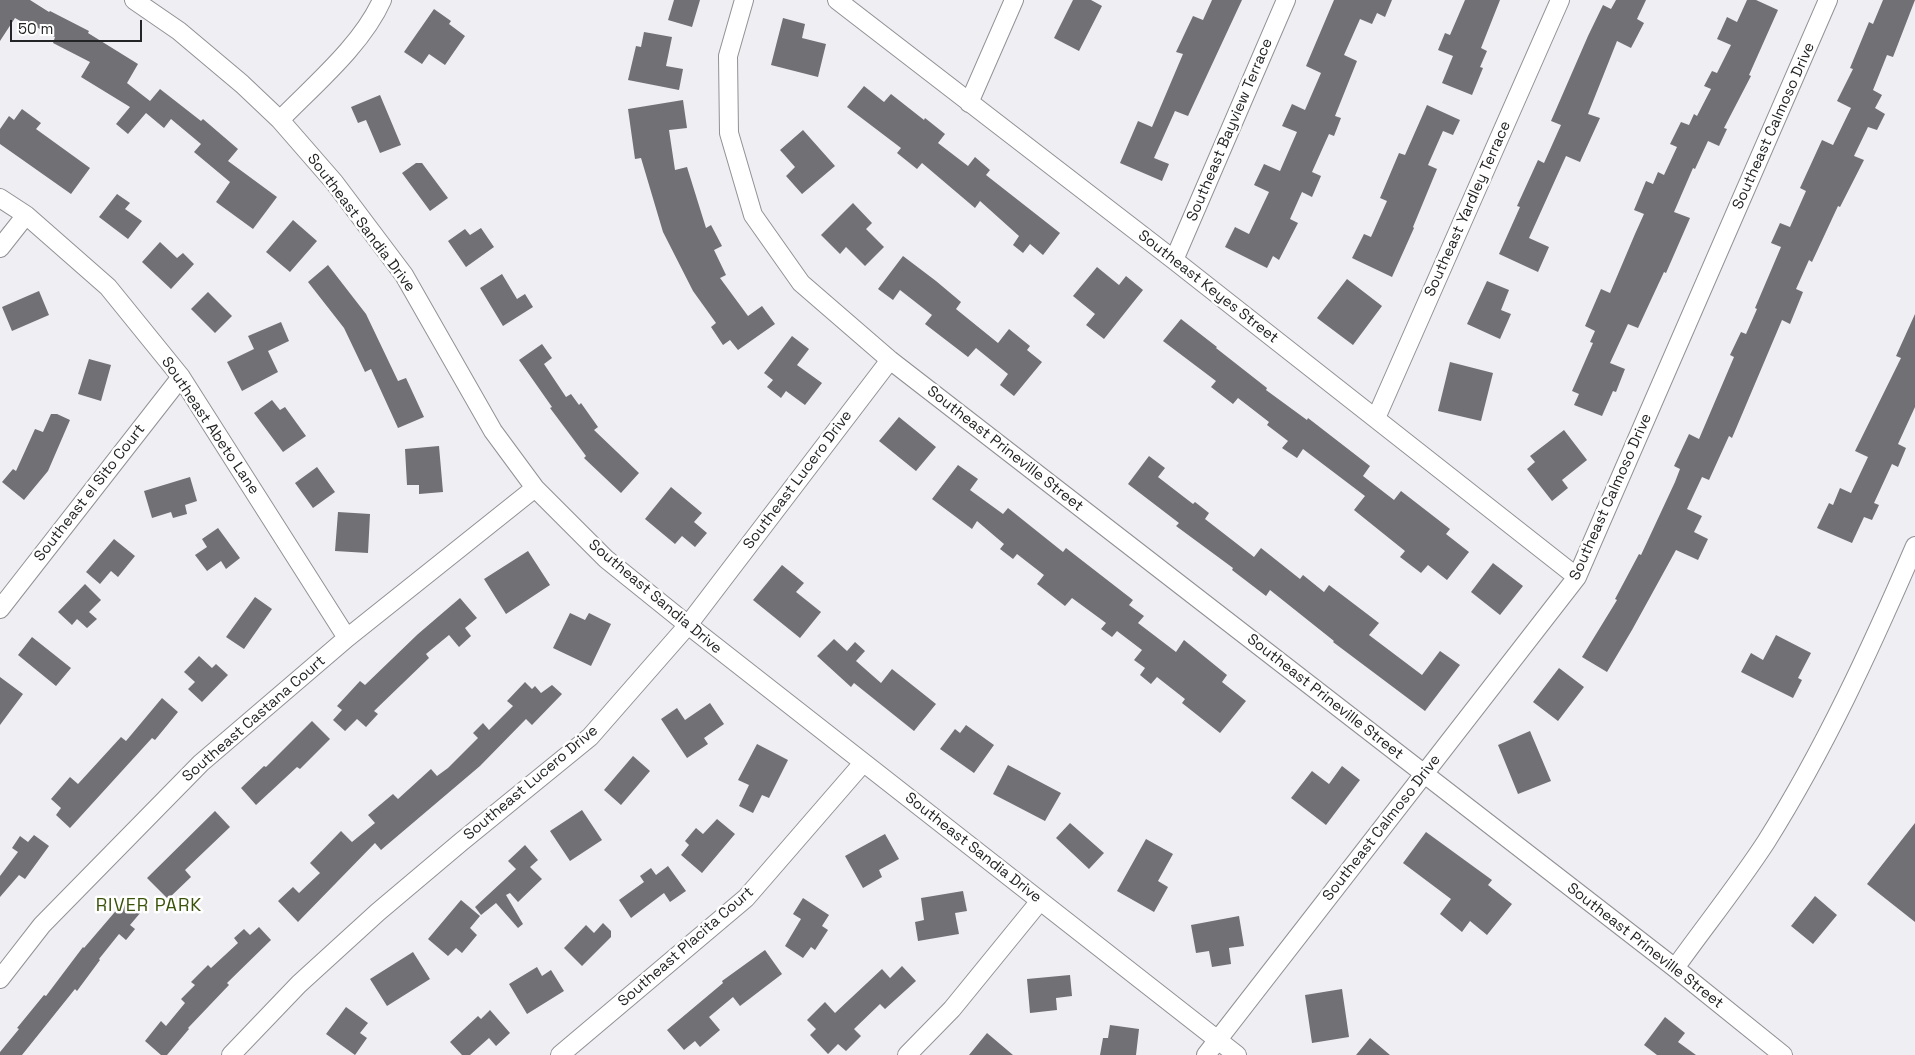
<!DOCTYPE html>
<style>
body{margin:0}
#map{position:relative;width:1915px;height:1055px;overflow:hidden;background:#eeeef3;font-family:"Space Grotesk",sans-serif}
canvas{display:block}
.scale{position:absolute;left:10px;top:20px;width:132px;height:22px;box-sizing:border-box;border:2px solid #232425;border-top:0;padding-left:6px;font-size:15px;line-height:18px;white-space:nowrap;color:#232425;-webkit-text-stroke:4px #fff;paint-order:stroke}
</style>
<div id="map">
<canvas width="1915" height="1055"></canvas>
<div class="scale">50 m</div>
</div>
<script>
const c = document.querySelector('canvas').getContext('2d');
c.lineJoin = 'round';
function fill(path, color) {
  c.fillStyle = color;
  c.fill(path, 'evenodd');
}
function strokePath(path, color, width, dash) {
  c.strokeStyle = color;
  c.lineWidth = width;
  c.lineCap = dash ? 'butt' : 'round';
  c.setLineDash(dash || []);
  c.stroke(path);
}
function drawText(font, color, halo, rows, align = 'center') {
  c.font = font + ' "Space Grotesk",sans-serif';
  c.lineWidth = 5;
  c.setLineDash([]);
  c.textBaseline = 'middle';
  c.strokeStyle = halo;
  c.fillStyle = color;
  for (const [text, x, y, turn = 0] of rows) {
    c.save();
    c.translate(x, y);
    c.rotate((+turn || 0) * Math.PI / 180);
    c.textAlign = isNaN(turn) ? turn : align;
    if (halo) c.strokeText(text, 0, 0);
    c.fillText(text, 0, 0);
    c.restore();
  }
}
fill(new Path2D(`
 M0 0H30L49 12 50 11 89 31 88 33 138 64 127 83 150 101 160 89 201 121 203 119 238 149 228 161 277 197 253 229 216 202 230 182 194 152 201 144 171 119 164 128 146 113 128 134 116 124 130 107 81 77 90 62 53 43 55 37 25 21 24 23 15 18 0 41Z
 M674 0H700L692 27 668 20Z
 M1073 0H1091L1102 6 1079 51 1054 38Z
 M1212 0H1242L1188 116 1175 111 1154 158 1169 164 1162 181 1120 163 1138 121 1152 127 1183 54 1176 52 1193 16 1203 20Z
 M1334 0H1392L1385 17 1377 13 1372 24 1360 19 1344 55 1357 61 1335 116 1341 118 1334 136 1329 134 1312 172 1321 176 1312 197 1302 192 1290 219 1298 223 1279 260 1273 256 1267 268 1225 247 1235 227 1249 234 1269 192 1254 185 1264 164 1280 171 1297 132 1282 126 1292 104 1305 110 1321 73 1306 66Z
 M1465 0H1500L1481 48 1487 51 1480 67 1483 68 1472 95 1442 83 1453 56 1438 50 1445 33 1450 35Z
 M1616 0H1646L1637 19 1644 23 1631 48 1617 41 1588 114 1600 118 1580 162 1566 156 1529 238 1549 247 1538 272 1499 254 1520 207 1517 206 1538 160 1544 163 1561 125 1551 121 1588 36 1603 5 1611 9Z
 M1747 0H1756L1778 10 1749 75 1751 76 1724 128 1727 129 1719 146 1708 141 1695 169 1693 168 1674 212 1690 218 1666 273 1664 272 1638 328 1628 324 1610 363 1625 369 1616 392 1613 391 1602 416 1574 405 1579 394 1572 391 1593 343 1590 342 1595 331 1585 326 1601 289 1610 293 1635 234 1644 214 1634 210 1646 181 1653 184 1658 172 1664 175 1677 147 1670 144 1681 122 1689 125 1694 114 1697 116 1711 89 1704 86 1712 71 1717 73 1731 45 1717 39 1727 17 1737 22Z
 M1883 0H1915L1893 57 1887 55 1873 90 1882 95 1875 108 1885 114 1877 130 1868 127 1854 156 1864 160 1840 207 1838 206 1812 262 1809 260 1796 289 1803 292 1790 324 1782 320 1732 438 1729 436 1709 480 1702 477 1687 509 1702 516 1694 532 1708 539 1698 560 1676 550 1632 630 1607 672 1582 657 1617 600 1615 599 1639 554 1641 555 1675 482 1680 469 1674 466 1689 434 1699 439 1734 357 1730 355 1741 332 1746 334 1757 309 1755 308 1781 247 1771 243 1780 223 1790 227 1806 191 1800 188 1822 140 1833 145 1851 108 1837 101 1853 69 1850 68 1869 22 1873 24Z
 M434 9 451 21 449 24 465 36 445 65 429 54 422 64 404 52Z
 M783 18 805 24 802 38 826 44 818 77 771 65Z
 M644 32 672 37 666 66 683 69 679 90 628 80 636 46 641 47Z
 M864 86 884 102 891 94 924 120 925 118 945 134 938 143 968 166 975 157 990 170 986 175 1060 233 1043 255 1030 244 1023 253 1013 245 1019 236 980 201 975 208 922 163 917 169 897 153 901 148 847 107Z
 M380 95 401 145 380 153 366 120 358 123 351 107Z
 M683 100 687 128 669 130 675 170 687 167 706 228 711 225 722 246 714 250 726 275 720 278 748 316 762 306 775 324 738 350 730 340 723 345 711 327 716 323 693 291 663 232 641 158 635 159 628 109Z
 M1427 105 1460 120 1453 135 1443 131 1428 165 1437 169 1413 227 1414 228 1392 277 1352 258 1364 234 1371 237 1387 201 1380 198 1399 153 1405 155Z
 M22 109 41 123 36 129 90 168 71 194 0 144V129L9 116 14 120Z
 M803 130 835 166 802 194 786 176 795 167 780 150Z
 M416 163H422L448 198 430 211 402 173Z
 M117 194 130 203 125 209 142 221 128 239 99 217Z
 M853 203 872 223 866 229 884 247 865 266 846 247 840 254 821 235Z
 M293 220 317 241 290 272 266 252Z
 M481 228 494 247 466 267 448 241 465 229 470 235Z
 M160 242 177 258 183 253 194 264 171 289 142 262Z
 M903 256 936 281 961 302 956 309 998 343 1009 329 1030 346 1027 350 1042 362 1014 396 1000 385 1008 374 976 348 968 357 925 324 932 315 900 290 893 300 878 289Z
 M328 265 366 314 398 381 406 378 424 417 398 428 371 369 365 372 344 328 308 282Z
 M1097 267 1119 285 1126 276 1143 290 1104 339 1086 325 1095 314 1073 296Z
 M502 274 517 299 525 294 533 307 503 326 480 288Z
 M1347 279 1382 306 1353 345 1317 318Z
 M1487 281 1509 290 1501 310 1511 314 1500 339 1467 324Z
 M39 291 49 315 12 331 2 307Z
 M208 292 232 316 215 333 191 309Z
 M1915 314V407L1898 444 1906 448 1898 467 1892 464 1874 503 1879 505 1872 520 1864 517 1852 543 1817 528 1829 503 1833 505 1840 488 1851 493 1868 457 1855 451 1901 358 1896 356Z
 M1181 319 1217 347 1216 348 1267 388 1266 390 1307 420 1308 418 1370 466 1363 476 1394 500 1401 491 1450 529 1446 534 1469 552 1447 580 1428 565 1421 573 1400 557 1405 551 1354 510 1365 496 1303 449 1297 458 1282 448 1288 441 1267 425 1269 422 1238 398 1233 404 1211 387 1216 381 1163 341Z
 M281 322 289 341 268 351 278 372 242 391 227 362 254 349 248 336Z
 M792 336 809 349 797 365 822 383 805 405 786 391 781 398 767 387 773 380 764 373Z
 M542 344 552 358 544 364 566 397 571 394 579 405 581 403 598 427 594 430 639 473 621 493 584 458 586 456 550 408 552 407 519 360Z
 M89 359 111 365 101 401 78 394Z
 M1450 362 1493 373 1481 421 1438 411Z
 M272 400 280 410 285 407 306 436 283 452 254 413Z
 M51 414H57L70 420 48 471 24 500 2 482 13 469 16 471 35 429 43 432Z
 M899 417 936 447 916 471 879 441Z
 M1564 430 1587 460 1562 480 1568 488 1552 501 1527 469 1535 462 1530 456Z
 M439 446 443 492 419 494V485H407L405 449Z
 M1149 456 1165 468 1158 477 1193 504 1195 502 1209 513 1205 519 1254 557 1261 548 1300 579 1303 575 1324 592 1329 585 1379 623 1369 635 1422 675 1440 651 1460 665 1425 711 1333 642 1334 641 1270 590 1266 596 1232 570 1233 568 1176 526 1179 523 1128 484Z
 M958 465 978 479 970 490 1003 514 1008 508 1063 552 1066 548 1133 600 1129 605 1144 616 1138 623 1176 652 1184 640 1227 675 1222 682 1246 701 1220 733 1182 703 1185 699 1157 677 1151 684 1140 675 1145 668 1134 660 1142 650 1117 631 1112 637 1101 629 1106 623 1072 598 1065 606 1037 584 1044 575 1017 554 1013 559 1000 549 1004 544 977 521 972 529 932 499Z
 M317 467 335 492 313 508 295 483Z
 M190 477 197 501 185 505 187 514 173 518 171 512 152 518 144 491Z
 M671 487 702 513 694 522 707 533 695 547 682 536 675 544 645 519Z
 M338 512 370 514 368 553 335 551Z
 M218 528 240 558 226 569 221 561 207 571 195 555 207 547 202 539Z
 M114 539 135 556 118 577 111 571 100 584 86 572Z
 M528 551 550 585 506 614 484 579Z
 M1493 563 1523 586 1500 615 1471 592Z
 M782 565 804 583 796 592 821 612 800 638 753 600Z
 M85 584 101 600 89 612 97 619 87 628 77 619 72 625 58 612Z
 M255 597 272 609 244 649 226 637Z
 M460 598 477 618 465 628 471 636 459 647 449 635 426 654 429 658 374 711 378 714 366 727 357 719 345 731 333 720 342 710 337 706 360 681 365 685 418 634Z
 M570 613 585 620 589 613 611 624 591 666 553 648Z
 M1776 635 1811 653 1798 678 1802 680 1793 698 1741 672 1751 653 1763 660Z
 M32 637 71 668 56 686 18 655Z
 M834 639 847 651 855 642 865 651 856 661 881 683 892 669 936 704 914 731 854 683 851 687 817 656Z
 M199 656 212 668 216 664 228 675 202 702 188 689 195 682 184 672Z
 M1559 668 1584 687 1558 721 1533 702Z
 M0 677 23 694 0 725Z
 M525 682 532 689 535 686 541 693 552 685 562 694 532 725 526 719 480 766 381 850 375 843 298 922 278 901 293 887 299 893 320 873 310 863 341 831 352 842 375 823 368 815 393 794 398 799 431 769 437 776 448 768 478 738 473 733 483 723 489 730 513 706 507 701Z
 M162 698 178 712 155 740 152 738 70 828 56 815 61 808 51 799 70 777 78 784 121 737 126 741Z
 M710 703 724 724 704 738 708 744 687 758 661 719 677 708 685 720Z
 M312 721 330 739 300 769 297 767 256 805 241 788 264 766 266 767Z
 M966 725 994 745 974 773 940 749 955 729 960 733Z
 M1530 731 1551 781 1518 794 1498 745Z
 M757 744 788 760 769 798 762 795 753 813 739 806 749 785 738 780Z
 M633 756 650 771 621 805 604 790Z
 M1008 765 1061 793 1045 821 993 794Z
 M1342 766 1360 780 1326 825 1291 798 1312 771 1329 784Z
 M582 810 602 840 570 861 550 831Z
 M215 811 230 827 185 870 191 877 168 899 147 878Z
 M717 819 735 834 702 873 681 855 689 845 685 841 696 828 703 834Z
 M1070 823 1104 853 1089 869 1056 838Z
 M1915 823V922L1867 884Z
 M1426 832 1492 880 1488 885 1512 904 1487 935 1470 921 1462 932 1440 914 1451 899 1403 863Z
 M885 834 899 859 879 870 882 877 863 888 845 856Z
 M34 835 49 846 25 879 19 875 0 897V876L18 852 12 848 20 836 28 842Z
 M1146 839 1173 854 1158 881 1168 887 1154 912 1117 891Z
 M525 845 538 860 530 867 542 879 518 902 510 893 506 895 523 924 518 928 496 903 481 915 475 907 516 869 508 861Z
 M668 866 686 891 670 902 664 893 631 918 619 900 644 882 640 876 651 868 656 875Z
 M963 891 967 911 955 913 959 934 918 941 915 922 924 920 921 898Z
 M1815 896 1837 915 1813 944 1791 926Z
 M803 898 829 915 822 926 828 930 815 950 811 947 803 958 785 946 801 919 793 914Z
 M126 899 141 912 130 925 135 929 126 940 119 934 99 959 100 960 77 991 75 989 22 1055H0V1052L19 1029 17 1028 44 995 46 996 83 947 84 948Z
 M461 900 480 916 470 928 477 935 462 953 456 948 448 956 428 939Z
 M1239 916 1244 946 1229 948 1231 964 1212 967 1209 951 1196 953 1191 925Z
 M603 923 611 931V937L582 966 564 948 586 925 594 933Z
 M259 927 271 940 227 983 229 985 188 1028 189 1029 167 1055H161L145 1041 161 1021 166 1026 185 1003 181 999 195 985 191 982 208 965 211 968 238 943 234 938 244 929 250 935Z
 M765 950 782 974 740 1006 733 997 709 1017 720 1030 700 1047 695 1041 684 1050 667 1030 723 983 722 981Z
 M413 952 430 979 387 1006 370 979Z
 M902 966 916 981 885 1009 880 1004 854 1029 861 1036 846 1051 838 1044 828 1054 810 1035 816 1029 807 1020 825 1002 835 1013 882 969 890 978Z
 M537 967 542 976 551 970 564 991 527 1014 509 984Z
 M1070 975 1072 996 1056 998 1057 1010 1030 1013 1027 979Z
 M1342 989 1349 1037 1312 1043 1305 995Z
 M346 1007 368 1023 360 1033 367 1038 355 1055 326 1034Z
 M490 1010 510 1033 496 1046 489 1038 470 1055H462L450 1042 478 1016 481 1019Z
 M1665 1017 1685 1033 1678 1042 1696 1055H1657L1644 1045Z
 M1110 1025 1139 1029 1136 1055H1100L1103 1038H1108Z
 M987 1033 1013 1055H969Z
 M1370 1038 1390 1055H1356Z`), '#707075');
const minor = new Path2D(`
 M134 0 179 31 242 84 280 120 334 182 404 275 493 431 535 488 606 559 688 625 1237 1055
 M744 0 728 56 729 133 753 215 801 283 890 360 1675 968 1783 1055
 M837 0 1174 260 1577 577
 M969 103 1014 0
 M280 120C314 85 362 45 382 0
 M0 198 26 215 108 287 181 377 347 638
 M0 248 26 215
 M1174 260 1286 0
 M1376 418 1560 0
 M0 609 181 377
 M1675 968C1705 926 1738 885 1766 842 1825 748 1871 648 1915 546
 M0 979 42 925 201 763 347 638 535 488
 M231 1055 299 984 378 912 461 842 590 737 688 625 890 360
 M560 1055 746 898 863 763
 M907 1055 952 1009 1040 901
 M1206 1055 1577 577 1828 0`);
strokePath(minor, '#919196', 20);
strokePath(minor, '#fff', 18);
drawText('15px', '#232425', '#fff', [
 ["Southeast Calmoso Drive",1774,126,-66],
 ["Southeast Bayview Terrace",1230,130,-67],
 ["Southeast Yardley Terrace",1468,209,-66],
 ["Southeast Sandia Drive",361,223,53],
 ["Southeast Keyes Street",1208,287,38],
 ["Southeast Abeto Lane",210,426,56],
 ["Southeast Prineville Street",1005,449,38],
 ["Southeast Lucero Drive",798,480,-53],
 ["Southeast el Sito Court",90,493,-52],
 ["Southeast Calmoso Drive",1611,497,-66],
 ["Southeast Sandia Drive",655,597,40],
 ["Southeast Prineville Street",1325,697,38],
 ["Southeast Castana Court",254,719,-41],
 ["Southeast Lucero Drive",531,783,-40],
 ["Southeast Calmoso Drive",1382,828,-52],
 ["Southeast Sandia Drive",973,848,38],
 ["Southeast Prineville Street",1645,946,38],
 ["Southeast Placita Court",686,947,-41]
]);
c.letterSpacing = '1px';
drawText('18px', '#39530a', '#fff', [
 ["RIVER PARK",149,906]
]);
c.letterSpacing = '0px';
</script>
